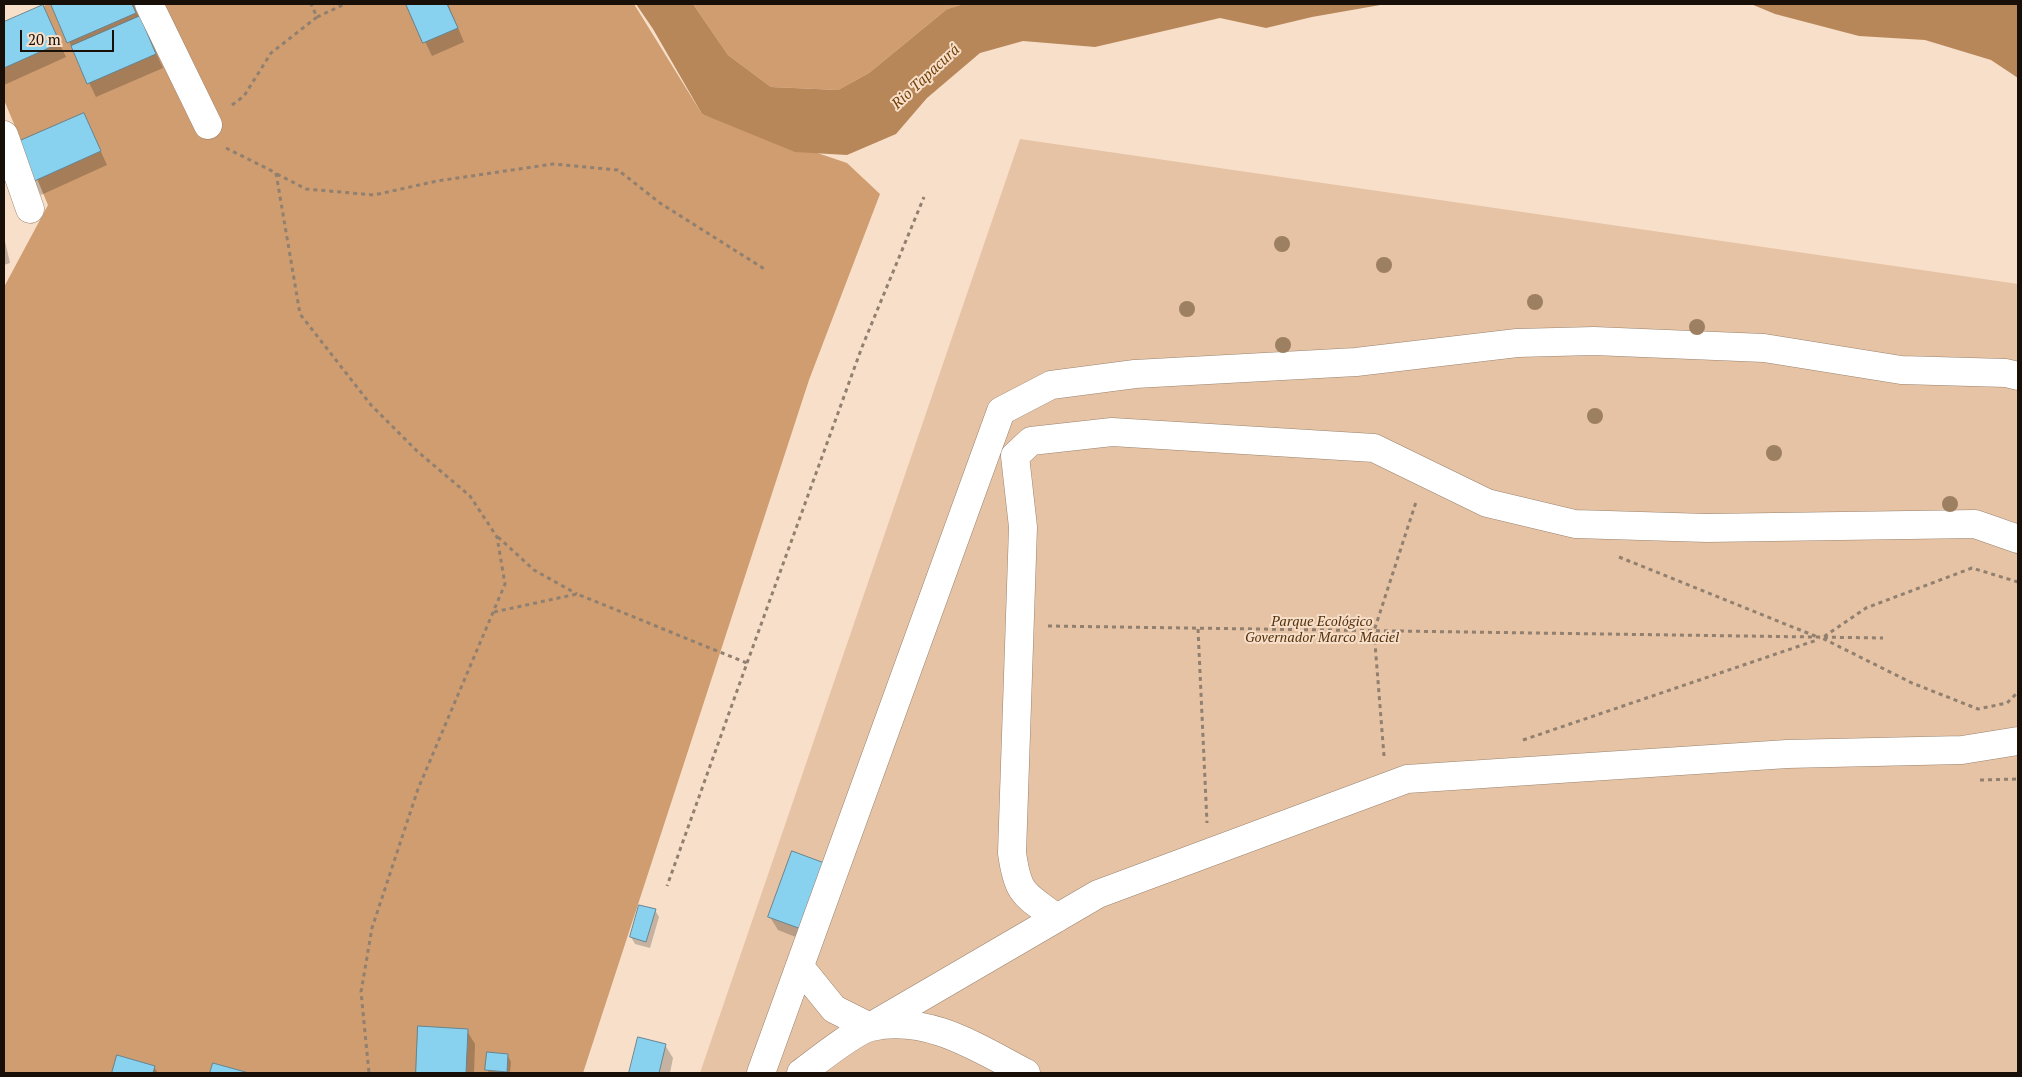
<!DOCTYPE html>
<meta charset="utf-8">
<style>
body{margin:0}
#map{position:relative;width:2022px;height:1077px;overflow:hidden;background:#f8dfc9;font-family:"PT Serif",serif}
canvas{display:block}
.frame{position:absolute;inset:0;border:5px solid #181008;pointer-events:none}
.scale{position:absolute;left:20px;top:30px;width:94px;height:22px;box-sizing:border-box;border:2px solid #181008;border-top:0;padding-left:6px;font-size:15px;line-height:18px;white-space:nowrap;color:#181008;-webkit-text-stroke:4px #f8dfc9;paint-order:stroke}
</style>
<div id="map">
<canvas width="2022" height="1077"></canvas>
<div class="frame"></div>
<div class="scale">20 m</div>
</div>
<script>
const c = document.querySelector('canvas').getContext('2d');
c.lineJoin = 'round';
function fill(path, color) {
  c.fillStyle = color;
  c.fill(path, 'evenodd');
}
function strokePath(path, color, width, dash) {
  c.strokeStyle = color;
  c.lineWidth = width;
  c.lineCap = dash ? 'butt' : 'round';
  c.setLineDash(dash || []);
  c.stroke(path);
}
function drawText(font, color, halo, rows, align = 'center') {
  c.font = font + ' "PT Serif",serif';
  c.lineWidth = 4;
  c.setLineDash([]);
  c.textBaseline = 'middle';
  c.strokeStyle = halo;
  c.fillStyle = color;
  for (const [text, x, y, turn = 0] of rows) {
    c.save();
    c.translate(x, y);
    c.rotate((+turn || 0) * Math.PI / 180);
    c.textAlign = isNaN(turn) ? turn : align;
    if (halo) c.strokeText(text, 0, 0);
    c.fillText(text, 0, 0);
    c.restore();
  }
}
fill(new Path2D(`
 M1020 139 2018 284V1073H700Z`), '#e6c3a4');
fill(new Path2D(`
 M47 4H634L702 114 847 163 880 194 809 380 583 1073H4V287L48 205 4 100V32Z
 M693 4H964L947 9 869 73 838 90 771 87 728 55Z`), '#cf9d70');
fill(new Path2D(`
 M636 4H693L728 55 771 87 838 90 869 73 947 9 964 4H1386L1312 17 1266 28 1220 18 1095 47 1023 41 980 53 927 98 896 134 847 155 795 152 702 114 653 29Z
 M1751 4H2018V78L1991 60 1925 40 1859 36 1775 14Z`), '#b7875a');
fill(new Path2D(`
 M57 4H133L163 68 96 97 52 6Z
 M407 4H448L464 42 432 56Z
 M42 7 66 57 4 85V24Z
 M84 115 107 165 41 195 33 181Z
 M4 237 10 263 4 265Z
 M793 853 811 943 778 930 770 917Z
 M655 910 659 917 650 948 635 944 631 937Z
 M419 1028 467 1031 475 1044 474 1073H417Z
 M638 1038 665 1045 673 1058 670 1073H630Z
 M118 1056 154 1067 158 1073H113Z
 M508 1056 511 1062 510 1073H489L487 1069Z`), '#0003');
const building = new Path2D(`
 M54 4H132L136 13 67 43 51 5Z
 M406 4H447L458 28 423 43Z
 M43 5 60 43 4 68V22Z
 M140 16 156 54 87 84 71 46Z
 M84 113 101 151 32 182 15 143Z
 M792 851 827 864 804 930 768 917Z
 M639 905 656 909 646 942 630 937Z
 M418 1026 468 1029 466 1073H416Z
 M638 1037 666 1044 659 1073H629Z
 M487 1052 508 1054 507 1072 485 1070Z
 M117 1055 155 1066 153 1073H112Z
 M213 1063 249 1073H210Z`);
fill(building, '#88d2f0');
strokePath(building, '#668592', 1);
const minor = new Path2D(`
 M149 4 208 125
 M4 135 30 209
 M1057 918C1024 894 1018 895 1012 853L1023 527 1015 456 1031 441 1112 432 1374 448 1487 503 1575 524 1707 528 1975 524 2018 539
 M800 967 834 1009 870 1027 1098 894 1407 779 1787 754 1962 750 2018 741
 M761 1073 1001 411 1051 385 1135 374 1356 362 1517 343 1594 341 1764 348 1901 370 2006 373 2018 376
 M801 1073C816 1062 854 1031 871 1027 927 1014 978 1048 1026 1073`);
strokePath(minor, '#9a836f', 29);
strokePath(new Path2D(`
 M317 17 345 4
 M232 105 244 96 271 53 317 17 311 4
 M226 148 276 173 300 314 371 405 417 451 470 496 497 537 505 584 418 789 372 928 361 992 369 1073
 M277 174 306 189 374 195 437 181 553 164 618 170 660 203 766 270
 M498 537 534 570 577 594
 M1619 557 1820 638
 M2018 582 1972 568 1866 608 1822 638 1912 683 1978 709 2007 703 2018 692
 M494 612 577 594 747 663 667 886
 M1048 626 1883 638
 M1198 629 1207 823
 M747 663 862 347 924 197
 M1523 740 1817 640
 M1384 756 1374 631 1416 502
 M1980 780 2018 779`), '#918070', 3, [4, 4]);
strokePath(minor, '#fff', 28);
c.fillStyle = '#9d7f61';
for (const [x, y] of [
 [1282,244],
 [1384,265],
 [1535,302],
 [1187,309],
 [1697,327],
 [1283,345],
 [1595,416],
 [1774,453],
 [1950,504]
]) {
  c.beginPath();
  c.arc(x, y, 8, 0, 2 * Math.PI);
  c.fill();
}
drawText('italic 14px', '#52300c', '#f8dfc9', [
 ["Parque Ecológico",1322,622],
 ["Governador Marco Maciel",1322,638]
]);
drawText('italic 15px', '#714109', '#f8dfc9', [
 ["Rio Tapacurá",926,77,-43]
]);
</script>
